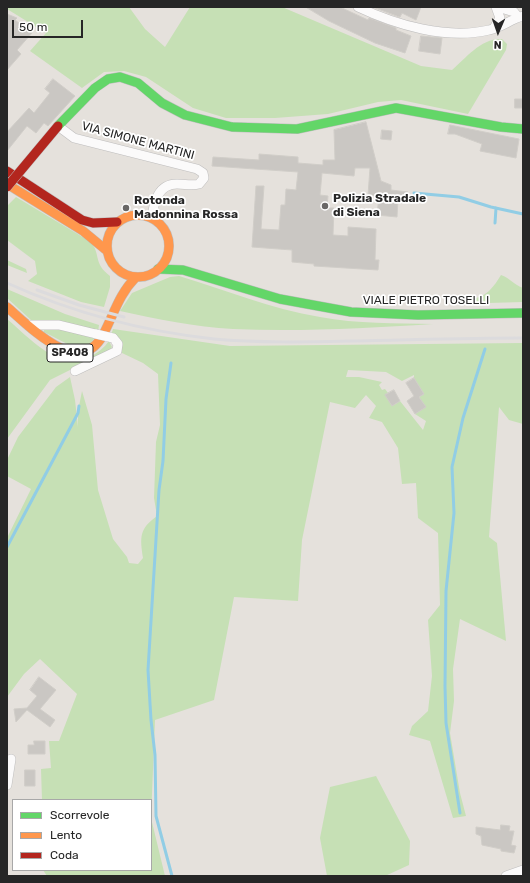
<!DOCTYPE html>
<style>
body{margin:0}
#map{position:relative;width:530px;height:883px;overflow:hidden;background:#e5e1dc;font-family:Rubik,sans-serif}
canvas{display:block}
.frame{position:absolute;inset:0;border:8px solid #262626;pointer-events:none}
.legend{position:absolute;left:12px;top:799px;width:140px;height:72px;box-sizing:border-box;background:#fff;border:1px solid #a8a8a8;margin:0;padding:5px 7px;list-style:none;font-size:12px;color:#262626}
.legend li{display:flex;align-items:center;gap:8px;height:20px}
.legend b{width:20px;border:1px solid #a8a8a8}
.north{position:absolute;left:478px;top:12px;width:40px;height:40px;-webkit-text-stroke:3px #fff;paint-order:stroke;rotate:182deg;font-size:11px;font-weight:700;line-height:16px;text-align:center;color:#262626}
.north::after{content:'';display:block;margin:auto;width:14px;height:18px;background:#262626;clip-path:polygon(50% 0,100% 100%,50% 72%,0 100%)}
.scale{position:absolute;left:12px;top:20px;width:71px;height:18px;box-sizing:border-box;border:2px solid #262626;border-top:0;padding-left:5px;font-size:12px;line-height:14px;white-space:nowrap;color:#262626;-webkit-text-stroke:3px #fff;paint-order:stroke}
</style>
<div id="map">
<canvas width="530" height="883"></canvas>
<div class="frame"></div>
<ul class="legend">
<li><b style="height:5px;background:#63d668"></b>Scorrevole</li>
<li><b style="height:5px;background:#ff974d"></b>Lento</li>
<li><b style="height:5px;background:#b3261e"></b>Coda</li>
</ul>
<div class="north">N</div>
<div class="scale">50 m</div>
</div>
<script>
const c = document.querySelector('canvas').getContext('2d');
c.lineJoin = 'round';
function fill(path, color) {
  c.fillStyle = color;
  c.fill(path, 'evenodd');
}
function strokePath(path, color, width, dash) {
  c.strokeStyle = color;
  c.lineWidth = width;
  c.lineCap = dash ? 'butt' : 'round';
  c.setLineDash(dash || []);
  c.stroke(path);
}
function drawText(font, color, halo, rows, align = 'center') {
  c.font = font + ' Rubik,sans-serif';
  c.lineWidth = 3.5;
  c.setLineDash([]);
  c.textBaseline = 'middle';
  c.strokeStyle = halo;
  c.fillStyle = color;
  for (const [text, x, y, turn = 0] of rows) {
    c.save();
    c.translate(x, y);
    c.rotate((+turn || 0) * Math.PI / 180);
    c.textAlign = isNaN(turn) ? turn : align;
    if (halo) c.strokeText(text, 0, 0);
    c.fillText(text, 0, 0);
    c.restore();
  }
}
fill(new Path2D(`
 M7 7H129L145 29 165 47 190 7H282L421 66 452 70C466 58 481 38 502 39L507 44 506 50 468 114 401 100 378 102 328 114 275 118H226L193 108 146 77 124 71 104 72 82 88 30 51 46 33 7 9Z
 M16 197 91 242C101 255 93 263 110 276V287L104 307 81 302 28 281 37 274 35 261 7 240V206Z
 M7 260 26 269 27 273 7 265Z
 M501 275C510 278 513 284 523 288V302L453 304C479 297 486 300 501 275Z
 M179 276C226 290 271 309 320 317 357 324 396 323 433 324 367 328 300 332 233 329 195 327 157 319 120 311L132 293 170 277Z
 M7 289 65 314 99 325 98 332 35 322 31 320 7 298Z
 M7 319C30 338 58 372 90 357 97 353 104 348 109 341L112 347 110 350 50 380 7 439Z
 M44 326 95 337 90 344 75 348 44 332Z
 M113 329 230 346 523 343V424L509 420 499 407 489 537 497 543 506 641 460 619 453 669 454 701 450 733 460 793 466 816 453 818 430 741 409 735 412 726 428 711 432 676 428 620 440 605 438 533 418 518 416 483 402 484 398 448 382 422 369 418 376 406 366 395 355 408 330 402 302 540 298 601 234 597 214 700 155 720 151 818 165 876H47L43 870H151V800H42L41 769 51 768 49 741H59L77 694 40 659 24 674 7 697V538L31 489 7 476V460L18 437 56 387 70 377 75 400 78 427V411L82 391 92 425 98 490 113 539 127 557 129 563 138 564 143 558C140 537 139 529 157 516L154 498 156 442 160 425 158 374 143 363 122 353 120 341 111 335ZM348 370 386 372 402 381 414 375V378L424 394 419 397 425 407 415 414 426 421 423 430 400 401 392 406 386 395 388 393 385 389 382 390 379 385 382 382 359 377H346Z
 M376 776 410 841 409 865 385 876H327L320 838 330 787Z`), '#c6e0b5');
strokePath(new Path2D(`
 M414 193 459 197 491 207 523 214
 M495 223 496 208
 M171 363 166 399 163 461 159 490 148 670 151 720 155 755 156 816 172 876
 M7 547 78 413 79 406
 M460 813 446 723 445 686 446 591 454 513 452 467 463 418 485 349`), '#91cde5', 3);
const building = new Path2D(`
 M306 7H340L368 20 369 18 396 28V30L411 36 405 53 375 43 329 21Z
 M373 7H421L416 20 402 13 400 17Z
 M7 14 17 18 15 20 32 33 17 50 21 54 7 70Z
 M421 36 442 38 440 54 419 51Z
 M53 79 75 96 48 126 44 123 36 133 27 126 7 151V132L29 108 34 113 50 93 45 89Z
 M515 99H523V108H515Z
 M366 122 381 181 391 185V190L408 192V200L398 199 397 217 377 215 379 196 368 195 370 168H355L354 176 322 173 320 195 328 196 327 208H334L333 235 348 236V227L376 229 375 260H379L378 270 314 266V264L292 262V250L252 247 256 186H264L261 229 279 230 281 205H285L286 189 296 190 298 172 212 166 213 157 259 160V154L298 157V163L323 165V160H335L334 130Z
 M450 125 519 139 516 158 480 151 482 144 455 134H448Z
 M382 130 392 131 391 140 381 139Z
 M414 378 424 394 419 397 426 407 415 414 407 401 414 396 406 383Z
 M394 390 400 401 392 406 385 395Z
 M39 677 56 690 40 709 55 720 50 727 27 710 16 722 14 709 27 708 37 696 30 690Z
 M34 741H45V754H28V745H34Z
 M25 770H35V786H25Z
 M501 825 510 826 509 831H514L511 845 516 846 514 853 501 851V849L482 845 481 836 476 834V827L500 830Z`);
fill(building, '#cac7c3');
strokePath(building, '#d0cdc8', 1);
const street = new Path2D(`
 M358 7C396 25 447 40 489 30 501 28 511 19 523 16
 M498 7 514 12 518 17
 M494 28 500 18 496 7
 M58 126 74 138 197 169 203 173 204 178 199 184C192 186 185 184 177 184 158 184 154 202 152 217
 M28 325H59L96 334
 M75 371 117 351 118 344 113 338
 M7 785 11 759
 M506 876 523 870`);
const fast = new Path2D(`
 M58 126 95 88 108 79 120 77 138 83 162 103 185 115 232 127 297 129 396 108 501 127 523 129
 M158 269 183 270 280 299 351 312 418 315 523 313`);
const slow = new Path2D(`
 M7 184 83 231 106 250
 M107 246a31 31 0 1 1 62 0a31 31 0 1 1-62 0Z
 M7 307C30 327 79 379 103 335 114 314 119 294 136 277`);
const jam = new Path2D(`
 M7 171 82 220 93 223 117 222`);
strokePath(street, '#bebdbd', 10);
strokePath(fast, '#bebdbd', 10);
strokePath(slow, '#bebdbd', 10);
strokePath(jam, '#bebdbd', 10);
strokePath(street, '#fbfafa', 9);
strokePath(fast, '#63d668', 9);
strokePath(slow, '#ff974d', 9);
strokePath(jam, '#b3261e', 9);
strokePath(new Path2D(`
 M7 283C73 313 142 331 214 339 259 343 305 342 350 341 408 340 465 338 523 338
 M37 290 79 305 124 317`), '#dcdbdd', 3);
const streetBridge = new Path2D(`
 M96 334 113 338`);
const jamBridge = new Path2D(`
 M7 187 58 126`);
strokePath(streetBridge, '#bebdbd', 10, []);
strokePath(jamBridge, '#bebdbd', 10, []);
strokePath(streetBridge, '#fbfafa', 9);
strokePath(jamBridge, '#b3261e', 9);
for (const [x, y, r, color] of [
 [325,206,4,"#696766"],
 [126,208,4,"#696766"]
]) {
  const dot = new Path2D();
  dot.arc(x, y, r, 0, 2 * Math.PI);
  c.fillStyle = color;
  c.fill(dot);
  strokePath(dot, '#fff', 1.5);
}
for (const [x, y, w] of [
 [70,353,46]
]) {
  const box = new Path2D();
  box.roundRect(x - w / 2, y - 9, w, 18, 3);
  c.fillStyle = '#fff';
  c.fill(box);
  strokePath(box, '#262626', 1);
}
drawText('bold 11px', '#262626', null, [
 ["SP408",70,353]
]);
drawText('12px', '#262626', '#fff', [
 ["VIA SIMONE MARTINI",138,141,15],
 ["VIALE PIETRO TOSELLI",426,301]
]);
drawText('bold 12px', '#262626', '#fff', [
 ["Polizia Stradale",333,199],
 ["di Siena",333,213],
 ["Rotonda",134,201],
 ["Madonnina Rossa",134,215]
], 'left');
</script>
